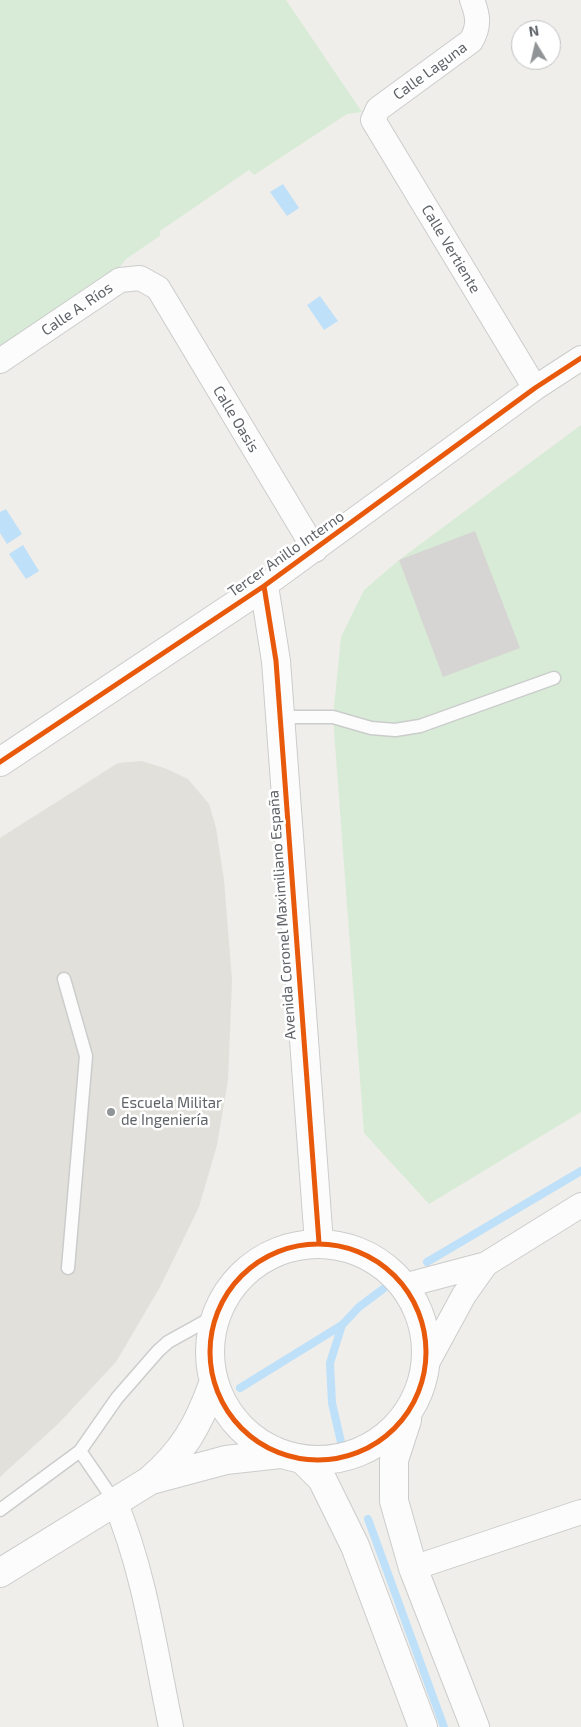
<!DOCTYPE html>
<meta charset="utf-8">
<style>
body{margin:0}
#map{position:relative;width:581px;height:1727px;overflow:hidden;background:#efeeea;font-family:"Exo 2",sans-serif}
canvas{display:block}
.north{position:absolute;left:511px;top:20px;width:50px;height:50px;box-sizing:border-box;background:#fff;border:1px solid #bfc1c3;border-radius:50%;rotate:351deg;font-size:14px;font-weight:700;line-height:20px;text-align:center;color:#5f6368}
.north::after{content:'';display:block;margin:auto;width:18px;height:22px;background:#919496;clip-path:polygon(50% 0,100% 100%,50% 72%,0 100%)}
</style>
<div id="map">
<canvas width="581" height="1727"></canvas>
<div class="north">N</div>
</div>
<script>
const c = document.querySelector('canvas').getContext('2d');
c.lineJoin = 'round';
function fill(path, color) {
  c.fillStyle = color;
  c.fill(path, 'evenodd');
}
function strokePath(path, color, width, dash) {
  c.strokeStyle = color;
  c.lineWidth = width;
  c.lineCap = dash ? 'butt' : 'round';
  c.setLineDash(dash || []);
  c.stroke(path);
}
function drawText(font, color, halo, rows, align = 'center') {
  c.font = font + ' "Exo 2",sans-serif';
  c.lineWidth = 5;
  c.setLineDash([]);
  c.textBaseline = 'middle';
  c.strokeStyle = halo;
  c.fillStyle = color;
  for (const [text, x, y, turn = 0] of rows) {
    c.save();
    c.translate(x, y);
    c.rotate((+turn || 0) * Math.PI / 180);
    c.textAlign = isNaN(turn) ? turn : align;
    if (halo) c.strokeText(text, 0, 0);
    c.fillText(text, 0, 0);
    c.restore();
  }
}
fill(new Path2D(`
 M142 761 167 769 188 779 209 804 216 828 224 880 232 980 228 1080 217 1145 199 1207 160 1287 116 1362 58 1424 0 1477V838L118 763Z`), '#e2e0da');
fill(new Path2D(`
 M0 0H286L362 112 347 114 254 175 249 170 160 231V236L126 259 118 269 0 354Z
 M581 425V1112L429 1204 364 1133 333 717 341 637 364 590 399 560Z`), '#d8ebd6');
fill(new Path2D(`
 M283 184 299 208 287 216 270 192Z
 M320 296 338 321 324 330 307 305Z
 M6 509 22 534 7 544 0 533V512Z
 M23 545 39 571 26 579 9 554Z`), '#bfe0f9');
strokePath(new Path2D(`
 M427 1262 581 1171
 M240 1388 342 1325
 M341 1442 332 1403 330 1363 342 1325 359 1307 383 1289
 M368 1519 444 1727`), '#bfe0f9', 8);
fill(new Path2D(`
 M475 531 520 648 443 677 399 560Z`), '#d6d5d3');
const service = new Path2D(`
 M280 717H333L371 728 395 730 420 726 554 678
 M64 979 86 1056 68 1268
 M80 1451 115 1502
 M0 1510 80 1451 117 1398 158 1351 168 1342 213 1317`);
const minor = new Path2D(`
 M472 0C478 15 480 26 471 41L378 109 373 120 535 388
 M0 361 120 280 140 278 158 288 315 550
 M264 586 535 388 581 358
 M403 1286 486 1264 581 1205
 M427 1363 464 1295 486 1264
 M115 1502C145 1573 155 1651 171 1727
 M413 1568 581 1512`);
const tertiary = new Path2D(`
 M0 762 264 586 276 661 319 1243
 M210 1352a108 108 0 1 1 216 0a108 108 0 1 1-216 0Z
 M407 1420 394 1460V1501L413 1568 475 1727
 M302 1459 322 1479 355 1546 423 1727
 M155 1479 226 1460 280 1454
 M0 1573 149 1481C183 1452 198 1426 213 1384`);
strokePath(service, '#cbcccc', 15);
strokePath(minor, '#cbcccc', 26);
strokePath(tertiary, '#cbcccc', 30);
strokePath(service, '#fdfcfc', 12);
strokePath(minor, '#fdfcfc', 24);
strokePath(tertiary, '#fdfcfc', 28);
strokePath(new Path2D(`
 M264 586 276 661 319 1243
 M0 762 264 586 535 388 581 358
 M210 1352a108 108 0 1 1 216 0a108 108 0 1 1-216 0Z`), '#e8590c', 5);
for (const [x, y, r, color] of [
 [111,1112,5,"#919496"]
]) {
  const dot = new Path2D();
  dot.arc(x, y, r, 0, 2 * Math.PI);
  c.fillStyle = color;
  c.fill(dot);
  strokePath(dot, '#fff', 2);
}
drawText('15px', '#5f6368', '#fff', [
 ["Calle Laguna",430,71,-36],
 ["Calle Vertiente",451,249,59],
 ["Calle A. Ríos",77,309,-34],
 ["Calle Oasis",236,419,59],
 ["Tercer Anillo Interno",286,554,-35],
 ["Avenida Coronel Maximiliano España",282,915,-94]
]);
drawText('15px', '#5f6368', '#fff', [
 ["Escuela Militar",121,1103],
 ["de Ingeniería",121,1120]
], 'left');
</script>
